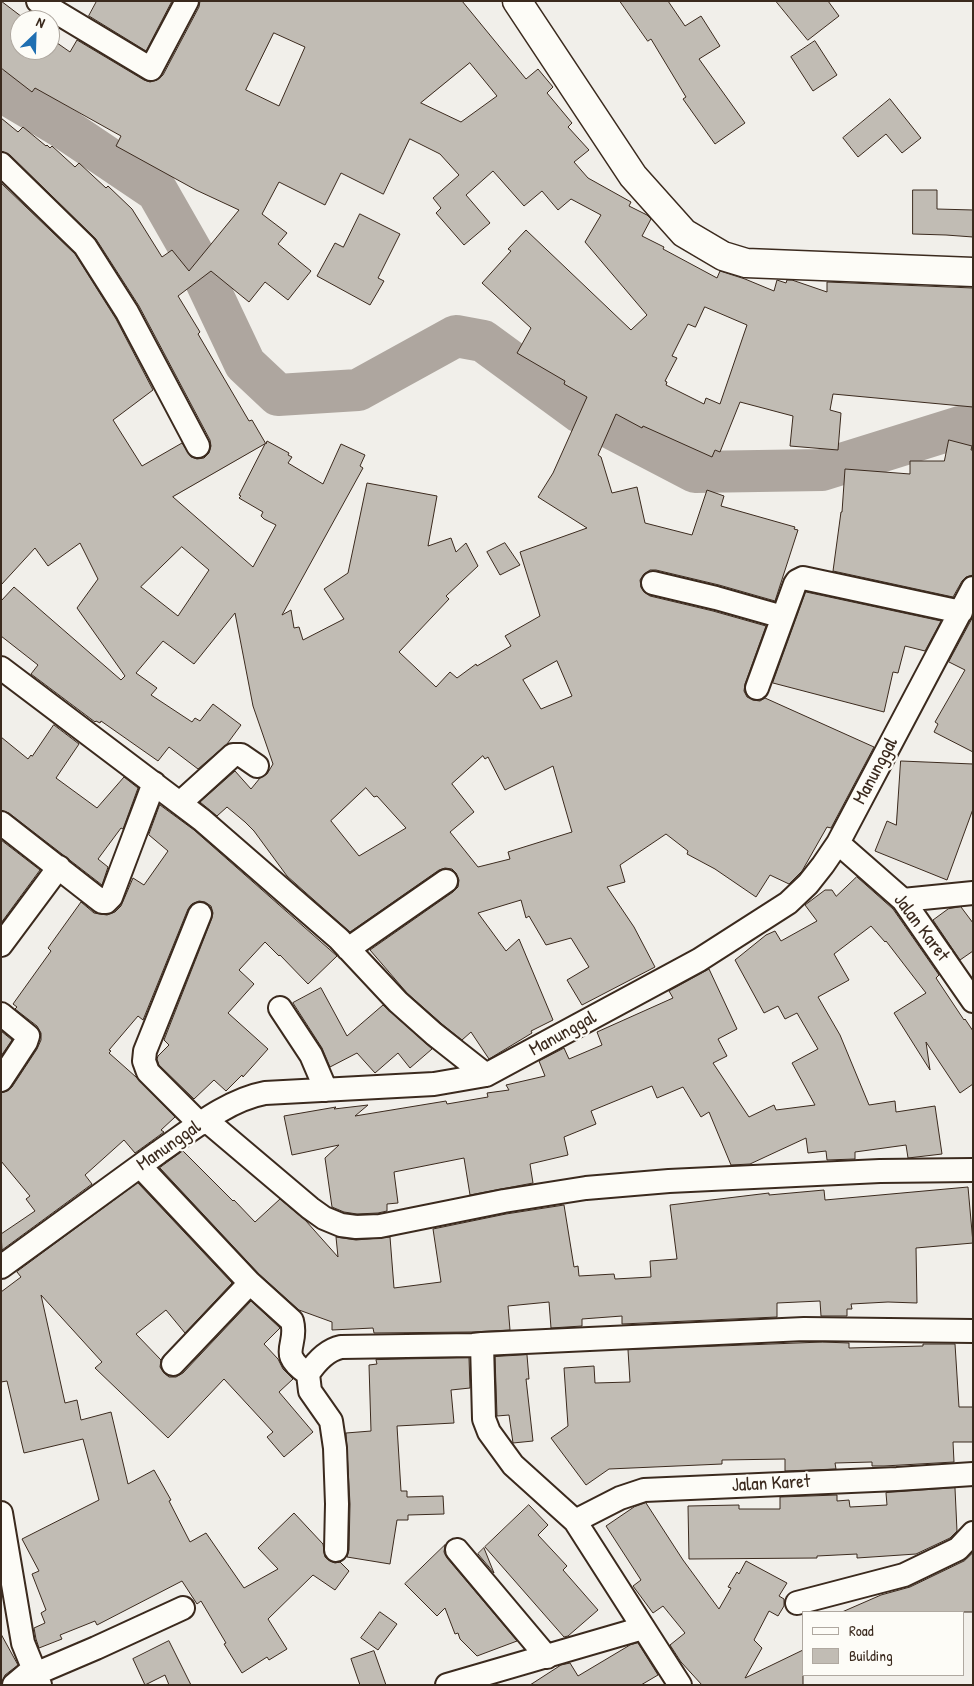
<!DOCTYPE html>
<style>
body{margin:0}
#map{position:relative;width:974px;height:1686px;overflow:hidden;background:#f1efea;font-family:"Patrick Hand",sans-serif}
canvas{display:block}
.frame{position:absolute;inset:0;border:2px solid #3b2a1e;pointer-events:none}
.legend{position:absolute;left:802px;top:1611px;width:162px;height:65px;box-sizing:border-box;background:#fdfcf7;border:1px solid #afa8a0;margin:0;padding:6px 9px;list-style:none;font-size:15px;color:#3b2a1e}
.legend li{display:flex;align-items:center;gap:10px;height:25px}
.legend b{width:25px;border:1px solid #afa8a0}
.north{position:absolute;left:10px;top:10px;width:50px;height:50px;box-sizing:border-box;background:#fdfcf7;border:1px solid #afa8a0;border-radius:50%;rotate:24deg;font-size:14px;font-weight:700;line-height:20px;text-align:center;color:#3b2a1e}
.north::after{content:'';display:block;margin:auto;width:18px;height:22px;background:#1f6fb2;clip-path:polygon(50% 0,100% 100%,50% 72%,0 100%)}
</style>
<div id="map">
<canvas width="974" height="1686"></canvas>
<div class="frame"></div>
<ul class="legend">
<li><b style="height:6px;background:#fdfcf7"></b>Road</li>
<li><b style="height:14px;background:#c1bcb4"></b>Building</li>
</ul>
<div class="north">N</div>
</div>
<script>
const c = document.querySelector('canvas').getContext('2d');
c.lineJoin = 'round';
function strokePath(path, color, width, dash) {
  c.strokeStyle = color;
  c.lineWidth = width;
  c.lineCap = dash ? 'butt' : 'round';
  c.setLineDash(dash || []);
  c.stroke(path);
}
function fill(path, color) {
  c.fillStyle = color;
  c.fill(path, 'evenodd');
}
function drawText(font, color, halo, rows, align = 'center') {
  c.font = font + ' "Patrick Hand",sans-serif';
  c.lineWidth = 4.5;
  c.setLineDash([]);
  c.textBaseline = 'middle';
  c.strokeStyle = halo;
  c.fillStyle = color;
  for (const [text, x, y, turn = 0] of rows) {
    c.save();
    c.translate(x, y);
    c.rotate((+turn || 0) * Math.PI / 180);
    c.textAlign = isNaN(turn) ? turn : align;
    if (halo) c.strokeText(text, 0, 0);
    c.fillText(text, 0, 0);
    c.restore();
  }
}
strokePath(new Path2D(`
 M1 91 65 129 157 191 193 254 245 364 278 395 358 390 456 336 483 341 580 412 695 472 822 470 960 427 973 425`), '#aea69f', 42);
const building = new Path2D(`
 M1 1 26 20H20V50H50V38L70 52 77 40 144 80 150 82 157 80 163 75 199 7 200 1H462L526 79 538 69 553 87 547 93 572 123 568 127 589 150 574 162 588 178 631 202 629 206 647 215 651 219 642 236 664 247 663 249 717 278 720 271 745 279 774 291 777 280 786 283 787 280H792L827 292V282L973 288V407L833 394 830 410 841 413 838 450 790 446 793 416 740 402 720 452 715 450 712 457 643 426 642 428 616 414 598 455 601 457 612 493 637 487 645 523 692 535 707 490 724 496 721 506 795 527 794 529 798 530 775 601 719 585 656 570H650L644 574 640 580 641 587 644 592 650 596 713 611 766 626 745 684 744 691 747 697 753 700 760 701 765 698 874 747 831 828 827 827 802 871 789 884 770 875 756 897 715 869 687 854 688 851 666 834 620 865 625 882 607 887 634 927 655 967 582 1005 567 980 589 967 571 938 546 945 529 916 526 918 521 900 478 913 506 951 519 939 553 1020 531 1031 532 1033 489 1059 471 1032 462 1040 442 1024 407 993 370 950 453 892 458 887 459 880 456 873 452 869 445 868 439 870 350 932 287 876 254 831 245 822 227 807 217 816 200 802 235 771 251 789 260 778 267 774 273 764 253 706 235 613 194 664 163 641 136 673 157 688 151 695 192 722 195 718 200 721 213 704 241 725 227 744 198 769 169 747 158 761 101 721 100 723 96 721 95 722 31 674 38 665 1 636V601L14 587 121 680 125 676 77 608 98 579 80 543 48 566 35 548 1 585V183L75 254 116 319 153 390 113 420 142 466 182 443 191 457 197 459 204 458 209 453 211 446 210 440 139 306 96 239 10 155 1 151V118L18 132 23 127 46 146 47 145 50 148 52 146 75 167 79 163 106 188 108 186 132 209 162 257 172 250 189 271 239 210 196 190 116 146 121 136 35 88 32 92 1 68ZM274 33 305 47 279 106 246 90ZM470 63 497 96 461 122 421 103ZM410 139 440 154 459 175 433 198 441 208 436 213 464 245 490 223 466 195 493 171 524 206 542 191 558 210 571 199 601 215 585 242 647 315 631 330 526 230 508 249 511 251 482 283 531 328 517 353 565 381 564 384 587 397 553 473 538 497 587 528 520 552 540 616 505 636 511 646 477 666 476 664 457 678 450 672 436 687 399 652 449 599 446 596 478 566 466 543 456 552 451 538 428 546 437 496 367 483 348 573 324 589 344 619 303 640 299 627 294 628 291 610 282 615 363 468 360 466 365 455 341 444 323 484 288 463 292 457 288 455 289 453 267 441 266 444 252 420 249 421 198 334 200 332 178 296 211 271 249 302 265 282 288 300 311 271 278 244 287 233 262 214 279 182 325 205 341 173 383 194ZM705 307 747 325 720 404 706 398 704 404 666 385 667 382 665 381 677 358 672 356 688 324 695 327ZM265 444 239 495 241 496 239 498 263 512 261 516 264 519 276 525 253 567 173 497ZM182 547 209 570 178 616 141 587ZM557 661 572 696 541 709 523 680ZM483 756 485 759 488 757 505 790 553 766 572 832 508 852 510 859 478 867 450 832 474 812 452 784ZM366 788 374 797 377 796 406 828 359 856 331 821Z
 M97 1H172L146 51 89 16Z
 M620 1H668L685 26 701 16 720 46 699 59 745 123 715 144 683 99 686 97 651 39 648 41Z
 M776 1H828L839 16 808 40Z
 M815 41 837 75 813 91 791 57Z
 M890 99 921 138 902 153 886 134 858 157 843 138Z
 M913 190H937V209L973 210V237L946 235 913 234Z
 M360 214 400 234 378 278 384 281 370 305 317 276 335 243 343 247Z
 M949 440 972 446 971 450H973V575L966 577 962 581 953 597 833 571 841 512H842L845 469 910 474V461H944Z
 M505 543 520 565 500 575 487 552Z
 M806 592 941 621 925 651 905 646 898 673 893 672 884 712 773 683Z
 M973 617V752L934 732 938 724 935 722 965 670 949 662Z
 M54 725 79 744 56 778 97 808 124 777 138 788 123 829 121 828 98 859 108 867 102 885 9 813 1 810V737L28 759 31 755 32 756Z
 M901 761 973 764V809L947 880 875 851 887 821 896 825Z
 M160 805 194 830 337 956 308 984 280 955 279 956 265 942 239 970 254 984 228 1013 268 1049 243 1077 242 1075 226 1091 214 1080 194 1099 159 1065 157 1059 158 1056 169 1045 164 1040 212 918 213 913 211 906 205 902 199 901 192 904 188 909 143 1020 138 1016 109 1050 111 1051 109 1053 136 1077 175 1117 161 1130 164 1132 135 1153 124 1140 85 1175 92 1184 2 1250 1 1234 35 1211 26 1199 30 1196 1 1161V1093L7 1091 12 1087 37 1049 41 1040V1033L37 1026 15 1009 17 1007 13 1004 51 951 48 948 81 902 94 913 107 915 115 912 121 906 133 878 144 885 168 851 149 835Z
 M1 840 40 870 1 923Z
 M857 877 893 909 939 975 936 978 964 1020 965 1019 973 1031V1084L960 1093 926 1042 930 1070 894 1013 926 993 886 941 885 942 871 926 834 954 849 980 818 997 840 1035 869 1105 895 1101 896 1112 935 1106 942 1154 908 1158 906 1145 855 1152V1159L827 1160 826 1151 808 1153 806 1138 750 1164 731 1165 709 1112 701 1117 683 1087 657 1098 652 1086 591 1111 596 1124 564 1137 568 1155 530 1164 533 1183 470 1195 464 1158 394 1172 398 1203 387 1204V1211L378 1213 357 1214 344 1212 332 1207 325 1158 339 1145 292 1155 284 1116 336 1107 334 1109 368 1105 355 1116 446 1101 447 1104 488 1097 487 1093 509 1090 506 1085 545 1076 539 1061 564 1048 569 1059 602 1045 597 1032 673 998 669 991 709 969 737 1029 718 1039 727 1056 713 1063 749 1117 774 1105 776 1110 815 1105 792 1063 818 1049 797 1013 785 1019 778 1006 764 1013 735 960 766 935 775 931 781 941 817 921 805 905 825 890H832L836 896Z
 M961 907 973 923V951L960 960 933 920 948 909Z
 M321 988 347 1036 383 1005 432 1049 410 1068 398 1053 375 1073 357 1053 330 1067 322 1048 293 1003Z
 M1 1031 12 1040 1 1056Z
 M183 1151 233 1201 234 1200 255 1222 280 1199 306 1221 338 1257 336 1237 356 1240 390 1237 394 1288 441 1282 433 1229 506 1214 564 1205 574 1267 578 1266 579 1276 614 1274 615 1279 651 1277 650 1261 677 1259 670 1205 769 1193V1195L824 1190 825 1200 968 1187 973 1243 916 1248 917 1303 888 1302 851 1304 852 1309H847V1316H821L820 1301 777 1303V1317L622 1324V1316L582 1319V1326L551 1328 549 1302 508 1306 510 1330 472 1332 374 1333 373 1328 332 1330V1322L299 1310 259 1274 160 1168Z
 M138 1183 232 1283 185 1333 166 1310 136 1334 161 1360 160 1367 164 1373 169 1377H176L183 1373 251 1301 280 1328 264 1344 278 1359 283 1369 293 1379 279 1392 313 1432 284 1457 267 1437 273 1432 224 1379 168 1438 95 1368 102 1362 41 1295 65 1403 77 1400 81 1420 111 1412 128 1484 154 1470 171 1500 169 1501 190 1542 206 1533 244 1588 278 1569 258 1548 294 1513 323 1544 325 1557 330 1561 335 1563 340 1562 349 1571 335 1590 313 1575 268 1619 287 1649 269 1660 267 1657 242 1673 224 1644 226 1643 201 1601 197 1604 182 1581 97 1625 95 1621 60 1635 62 1639 39 1648 36 1639 34 1628 45 1623 41 1613 46 1610 32 1574 39 1571 22 1539 99 1500 83 1439 24 1453 7 1381 1 1382V1292L21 1277 17 1272Z
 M823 1342 849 1343V1348L923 1346V1344H955L959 1407H973V1442H953L954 1462 884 1466H872V1462L835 1463 836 1469 785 1471V1459L722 1460V1464L609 1469 586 1485 551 1438 568 1426 564 1368 594 1366 595 1383 630 1382 628 1350Z
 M527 1355 529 1379H526L533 1441 513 1443 509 1415 497 1416 495 1357Z
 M469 1358 470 1388 451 1390 454 1423 397 1426 401 1491H407V1497L443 1496 444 1514 408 1515V1520H397L390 1564 347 1557 349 1550 350 1504 346 1433 371 1431 369 1365 377 1364 376 1360Z
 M955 1488 957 1531 950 1538 916 1554 857 1558V1554L817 1556V1558L689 1559 688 1506 739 1505V1509H780V1497L837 1495V1501L849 1500 850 1507 887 1505 886 1493Z
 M646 1503 683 1560 719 1609 731 1588 728 1587 737 1572 739 1574 746 1561 787 1583 779 1596 784 1599V1606L778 1616 769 1611 754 1640 762 1648 745 1678 803 1650V1685H702L681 1662 670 1645 685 1633 663 1606 653 1613 633 1586 641 1580 606 1526 634 1507Z
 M529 1505 548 1525 538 1535 567 1566 563 1570 598 1610 568 1636 564 1637 485 1547Z
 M445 1545 444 1552 447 1558 517 1641 477 1656 460 1639 458 1633 455 1634 445 1608 437 1616 405 1584Z
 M484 1548 494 1573 478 1554Z
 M973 1553V1612H842L881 1595 910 1587 964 1561Z
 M380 1612 397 1624 378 1650 361 1638Z
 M1 1634 18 1665 5 1675 1 1685Z
 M169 1641 191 1685H169L165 1675 145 1685 133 1659Z
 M638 1643 658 1675 641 1685H530L561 1665 570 1663 578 1676 630 1645Z
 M374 1651 386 1685H360L351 1659Z`);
fill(building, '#c1bcb4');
strokePath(building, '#3b2a1e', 1);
const minor = new Path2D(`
 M38 1 151 69 187 1
 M1 164 85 246 127 312 198 446
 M653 583 716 598 783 617
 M1 668 202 820 339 939 398 1002 434 1034 486 1075
 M757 688 795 584 797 581 803 578 961 612
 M180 803 233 755H241L257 766
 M1 823 97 898 102 902H106L111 897 154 783
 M838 843 903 900 973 1001
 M903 900 973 893
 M1 945 59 867
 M348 949 446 881
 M280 1008 311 1055 326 1090
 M1 1014 28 1036 26 1042 1 1080
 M206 1120 310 1208 324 1218 341 1225 356 1227 380 1226 504 1201 586 1188 669 1181 880 1171 973 1170
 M200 1124 148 1072 144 1061 145 1051 200 914
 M140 1166 250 1283 292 1321C299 1347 276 1352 308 1374 316 1362 327 1350 341 1347L473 1345 482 1344 804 1329 973 1331
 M1 1267C54 1229 106 1190 159 1152 190 1131 227 1100 265 1093L434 1084 486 1075 699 960 788 903 808 884 823 865 838 843 973 588
 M482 1344 484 1419 489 1432 513 1465 575 1521 680 1685
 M173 1364 250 1283
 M308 1374 310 1391 331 1421 335 1448 337 1504 336 1550
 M1 1513 23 1643 40 1685
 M575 1521 620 1498 644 1490 897 1479 973 1474
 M457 1550 547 1657
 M797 1603 904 1575 958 1549 973 1533
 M35 1674 96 1648 183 1608
 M14 1685 33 1669
 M447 1685 643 1628`);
const trunk = new Path2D(`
 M517 1 633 176 684 233 723 256 746 263 973 272`);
strokePath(minor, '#3b2a1e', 26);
strokePath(trunk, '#3b2a1e', 31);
strokePath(minor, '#fdfcf7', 22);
strokePath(trunk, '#fdfcf7', 28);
drawText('19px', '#3b2a1e', '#fdfcf7', [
 ["Manunggal",876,771,-62],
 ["Jalan Karet",921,928,53],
 ["Manunggal",563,1034,-29],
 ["Manunggal",169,1146,-35],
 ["Jalan Karet",771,1484,-3]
]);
</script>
